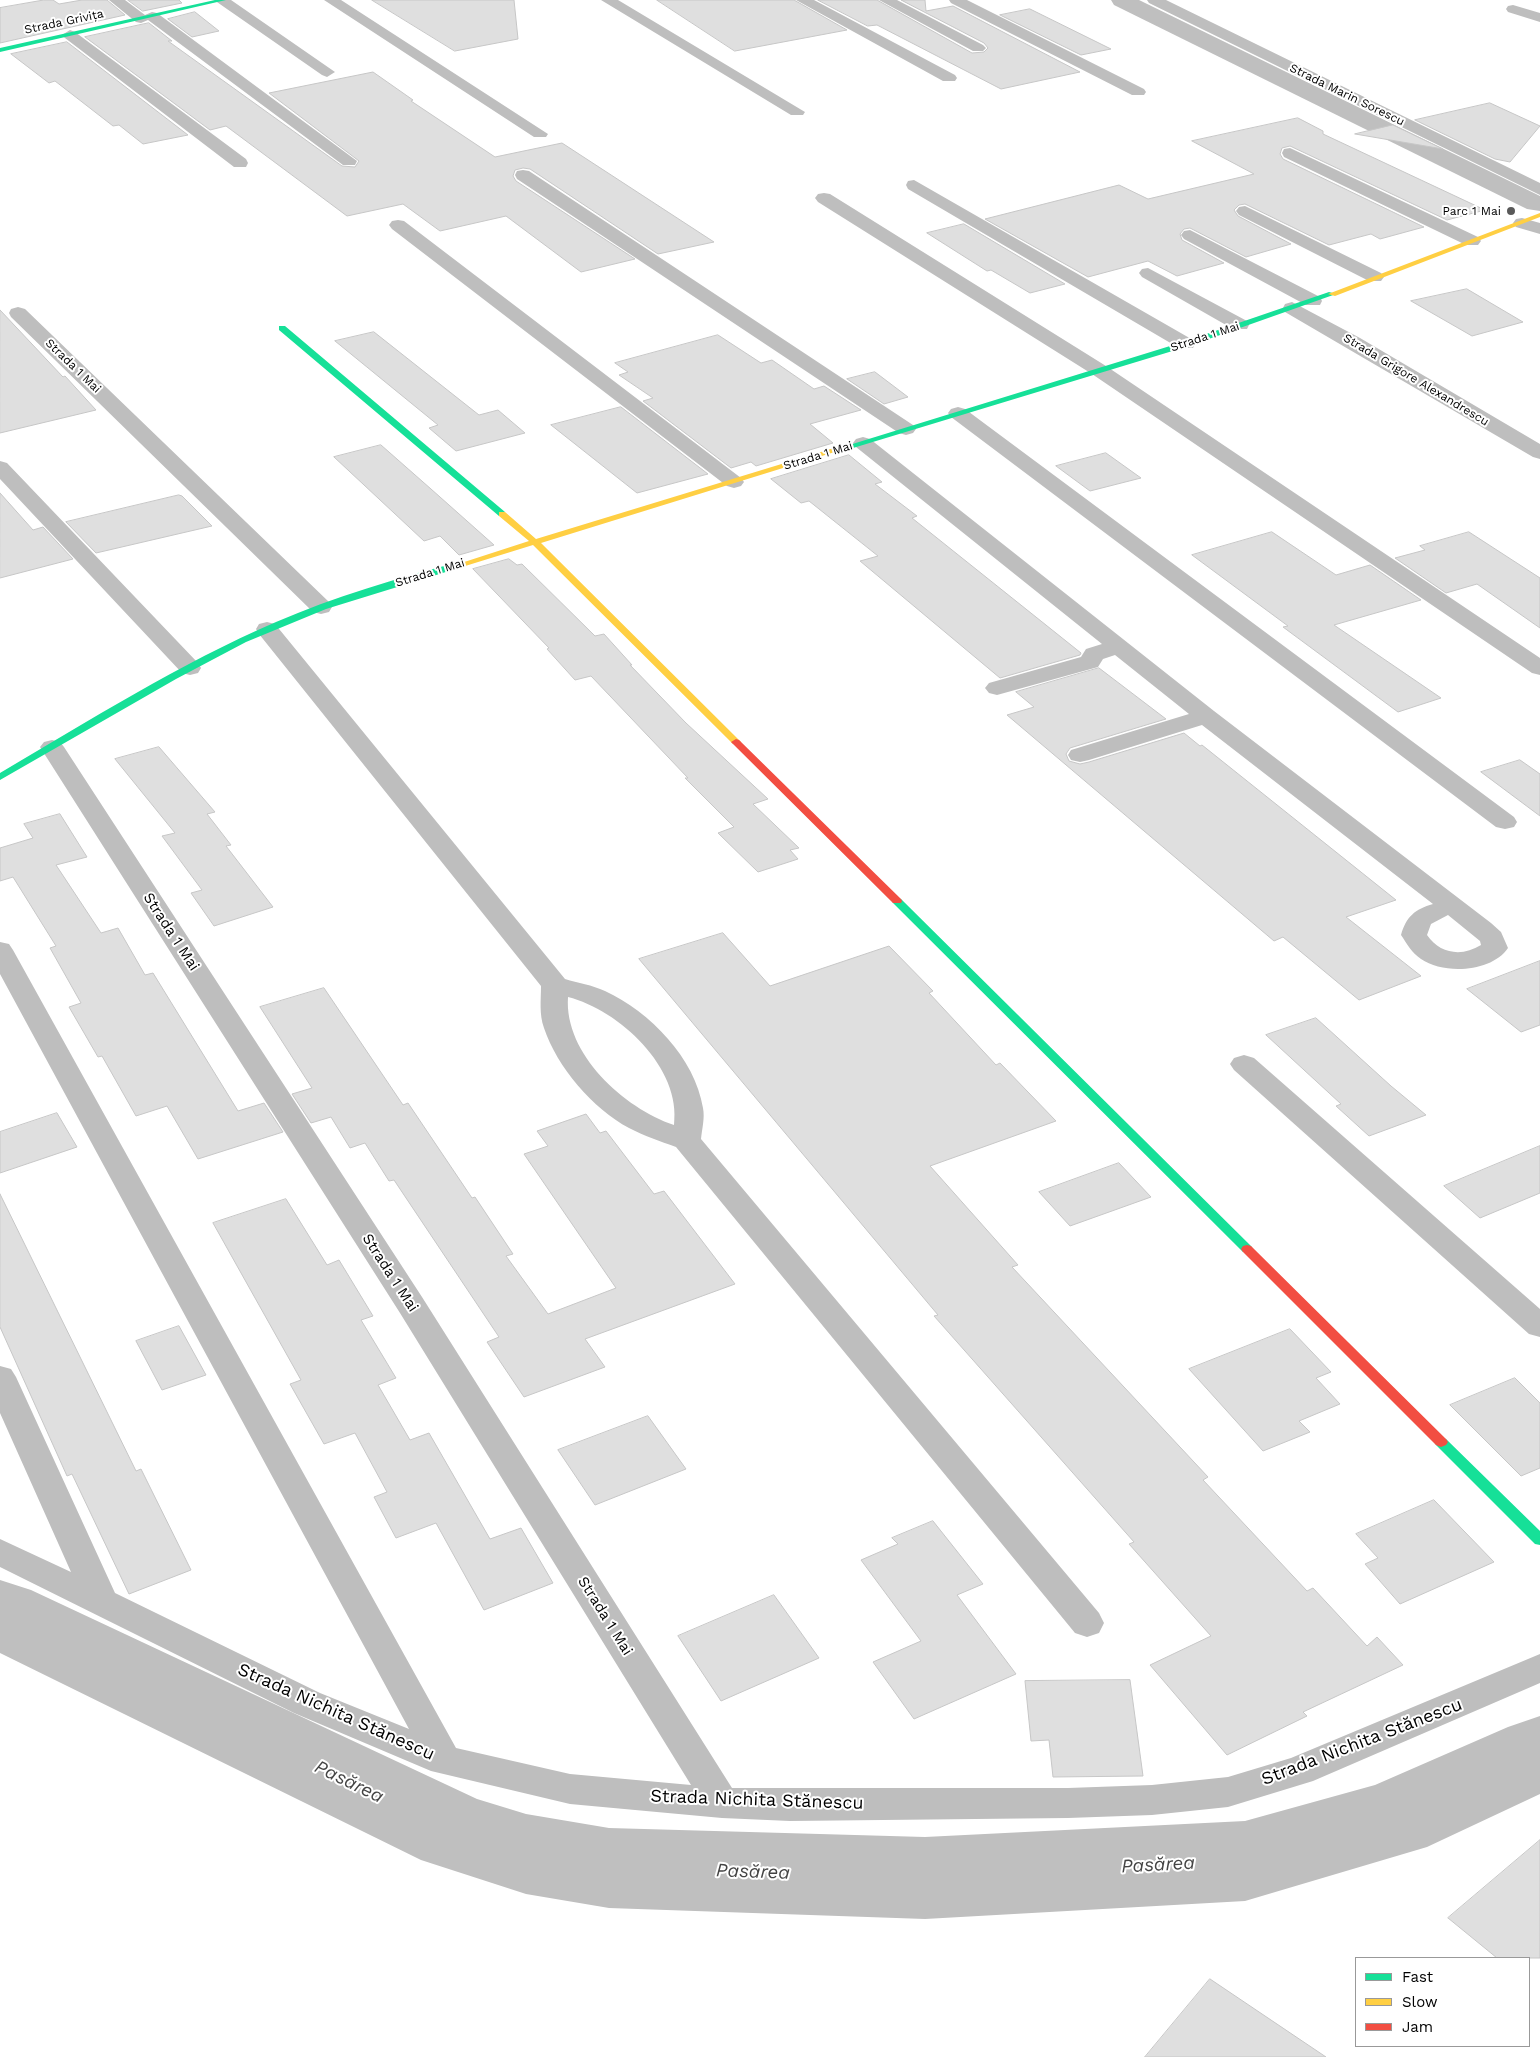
<!DOCTYPE html>
<meta charset="utf-8">
<style>
body{margin:0}
#map{position:relative;width:1540px;height:2057px;overflow:hidden;background:#fff;font-family:"Work Sans",sans-serif}
canvas{display:block}
.legend{position:absolute;left:1355px;top:1957px;width:175px;height:90px;box-sizing:border-box;background:#fff;border:1px solid #999;margin:0;padding:6px 9px;list-style:none;font-size:15px;color:#000}
.legend li{display:flex;align-items:center;gap:10px;height:25px}
.legend b{width:25px;border:1px solid #999}
</style>
<div id="map">
<canvas width="1540" height="2057"></canvas>
<ul class="legend">
<li><b style="height:6px;background:#16e098"></b>Fast</li>
<li><b style="height:6px;background:#ffcf43"></b>Slow</li>
<li><b style="height:6px;background:#f24e42"></b>Jam</li>
</ul>
</div>
<script>
const c = document.querySelector('canvas').getContext('2d');
c.lineJoin = 'round';
function fill(path, color) {
  c.fillStyle = color;
  c.fill(path, 'evenodd');
}
function strokePath(path, color, width, dash) {
  c.strokeStyle = color;
  c.lineWidth = width;
  c.lineCap = dash ? 'butt' : 'round';
  c.setLineDash(dash || []);
  c.stroke(path);
}
function drawText(font, color, halo, rows, align = 'center') {
  c.font = font + ' "Work Sans",sans-serif';
  c.lineWidth = 4;
  c.setLineDash([]);
  c.textBaseline = 'middle';
  c.strokeStyle = halo;
  c.fillStyle = color;
  for (const [text, x, y, turn = 0] of rows) {
    c.save();
    c.translate(x, y);
    c.rotate((+turn || 0) * Math.PI / 180);
    c.textAlign = isNaN(turn) ? turn : align;
    if (halo) c.strokeText(text, 0, 0);
    c.fillText(text, 0, 0);
    c.restore();
  }
}
fill(new Path2D(`
 M1111 0H1139L1540 196V211L1527 209 1114 5Z`), '#bfbfbf');
fill(new Path2D(`
 M0 1580 31 1590 477 1799 526 1814 609 1828 925 1837 1245 1821 1375 1785 1508 1727 1540 1716V1794L1427 1847 1245 1901 925 1919 609 1908 526 1894 421 1860 0 1653Z`), '#bfbfbf');
const building = new Path2D(`
 M44 0H53L59 4 82 0H107L125 15 0 43V8Z
 M128 0H179L182 3 143 11Z
 M372 0H514L518 39 455 51Z
 M657 0H794L847 30 735 51Z
 M818 0H877L972 53 984 52 988 48 984 43 901 0H925L926 11 953 6 1080 72 1001 89 877 25 868 26Z
 M1030 9 1111 49 1081 55 1000 15Z
 M195 12 219 31 192 37 168 19Z
 M149 23 172 41H168L342 166 355 167 359 161 269 93 373 72 413 100 411 101 495 157 562 143 714 242 658 254 530 169 523 168 515 170 513 176 516 181 635 259 581 272 506 216 440 231 403 204 347 216 226 126 210 130 85 37Z
 M67 42 188 135 143 144 119 125 113 126 55 81 49 83 11 54Z
 M1490 103 1540 126 1510 162 1495 159 1415 120Z
 M1298 118 1323 131V134L1485 210 1447 220 1290 146 1282 148 1280 154 1283 159 1424 227 1380 239 1371 234 1329 245 1245 204 1239 205 1234 210 1238 216 1291 244 1246 257 1190 228 1184 229 1180 234 1182 240 1224 263 1177 276 1148 261 1088 277 985 219 1119 185 1148 199 1254 174 1192 141Z
 M1393 125 1443 149 1355 134Z
 M964 224 1065 284 1030 293 991 270 987 271 927 233Z
 M1467 289 1523 322 1472 336 1411 301Z
 M0 310 63 377 65 376 96 410 0 433Z
 M374 332 479 415 498 410 525 433 456 451 429 428 438 425 335 341Z
 M718 335 761 363 772 360 814 389 824 386 861 410 810 424 833 443 756 466 751 462 731 468 643 401 653 398 619 375 628 372 615 363Z
 M875 372 908 397 884 404 847 379Z
 M621 407 708 474 637 493 551 425Z
 M381 445 431 489 494 545 459 555 440 536 424 541 334 457Z
 M1106 453 1141 478 1090 491 1056 466Z
 M849 455 882 482 875 484 917 516 912 518 1081 653 1080 655 1000 678 860 561 878 556 809 501 801 503 771 479Z
 M0 493 33 530 43 527 73 559 0 578Z
 M179 495 182 496 212 526 96 553 66 522Z
 M1272 532 1336 575 1370 565 1421 600 1334 625 1441 698 1398 712 1283 627 1288 626 1192 555Z
 M1469 532 1540 578V628L1477 584 1446 593 1395 558 1425 550 1420 546Z
 M509 559 517 565 522 564 595 636 604 634 632 665H630L686 723 768 799 753 804 799 848 790 850 798 859 758 872 718 833 734 827 685 778H688L591 676 575 680 547 649 549 648 473 569Z
 M1099 668 1166 719 1070 748 1066 754 1069 761 1080 764 1089 762 1184 733 1200 746 1202 745 1396 900 1346 917 1421 976 1359 1000 1283 937 1274 941 1007 715 1034 707 1016 692Z
 M159 747 215 812 207 814 231 845 226 846 273 907 214 926 191 893 202 890 162 836 175 833 115 759Z
 M1520 760 1540 774V816L1481 772Z
 M60 814 87 857 56 865 101 933 118 928 145 975 153 973 238 1111 264 1103 283 1132 198 1159 167 1106 136 1116 102 1056 98 1057 69 1007 81 1003 50 948 56 946 13 877 0 881V848L33 838 24 824Z
 M723 933 770 986 889 946 933 991 929 993 996 1065 1000 1063 1056 1121 930 1166 1018 1265 1012 1267 1208 1477 1203 1480 1307 1591 1313 1588 1367 1646 1377 1637 1403 1665 1303 1712 1307 1716 1227 1755 1150 1665 1211 1636 1129 1544 1134 1542 934 1316 938 1315 639 959Z
 M1540 961V1025L1521 1032 1467 989Z
 M324 988 403 1105 408 1103 472 1198 475 1197 513 1254 506 1256 548 1314 616 1288 524 1154 548 1146 537 1131 586 1114 600 1133 606 1131 654 1194 664 1191 735 1284 585 1339 605 1367 524 1397 487 1342 499 1337 394 1180 389 1181 365 1143 350 1148 331 1117 311 1123 292 1094 312 1088 260 1007Z
 M1316 1018 1391 1086 1426 1115 1369 1136 1336 1106 1341 1104 1266 1035Z
 M57 1113 77 1147 0 1173V1132Z
 M1540 1146V1193L1480 1218 1444 1186Z
 M1119 1163 1151 1197 1070 1226 1039 1192Z
 M0 1194 136 1471 141 1469 191 1570 129 1594 72 1474 67 1476 0 1327Z
 M286 1199 327 1265 339 1260 373 1316 361 1320 396 1378 378 1385 410 1440 429 1433 490 1539 521 1528 553 1583 484 1610 436 1523 396 1538 374 1497 387 1492 355 1433 324 1444 290 1384 301 1380 213 1223Z
 M179 1326 206 1375 162 1390 136 1341Z
 M1290 1329 1331 1372 1316 1378 1340 1404 1299 1421 1310 1432 1263 1451 1189 1369Z
 M1515 1378 1540 1403V1468L1521 1476 1450 1405Z
 M648 1416 686 1469 595 1505 558 1450Z
 M1434 1500 1494 1562 1400 1604 1365 1564 1378 1558 1356 1534Z
 M933 1521 983 1584 957 1595 1016 1674 914 1719 873 1662 921 1641 861 1560 898 1544 892 1538Z
 M774 1595 819 1658 721 1701 678 1636Z
 M1130 1680 1143 1776 1053 1777 1049 1740 1031 1741 1025 1681Z
 M1540 1840V1958H1497L1448 1918Z
 M1210 1979 1326 2057H1145Z`);
fill(building, '#dfdfdf');
strokePath(building, '#c7c7c7', 1);
fill(new Path2D(`
 M109 0H125L145 15 152 12 157 13 357 161 355 165H343L148 20 141 23 136 22Z
 M214 0H231L335 72 327 77 322 75Z
 M324 0H341L548 134 546 137H534Z
 M601 0H618L805 112 803 115H791Z
 M796 0H814L955 75 957 78 955 81H943Z
 M879 0H897L983 45 986 48 983 51H973Z
 M949 0H967L1144 89 1146 92 1144 95H1132L951 3Z
 M1147 0H1166L1540 183V195L1149 3Z
 M1513 5 1540 13V22L1508 12 1506 9 1508 6Z
 M70 30 75 32 246 159 248 163 246 167H234L65 38 62 35Z
 M1290 148 1478 237 1481 241 1478 245H1466L1284 157 1282 153 1284 149Z
 M523 170 529 171 913 425 916 429 913 433 906 435 899 433 517 179 515 175 517 171Z
 M914 180 1193 340 1195 344 1193 348H1179L908 189 906 185 908 181Z
 M824 193 830 194 1106 366 1540 658V675L1532 673 1092 374 818 202 815 198 818 194Z
 M1245 206 1381 273 1384 277 1381 281H1369L1239 215 1236 211 1239 207Z
 M1522 218 1540 223V234L1516 227 1513 223 1516 219Z
 M398 220 404 221 741 478 744 482 741 486 734 488 727 486 392 229 389 225 392 221Z
 M1190 230 1320 297 1322 301 1320 305H1306L1184 239 1181 235 1184 231Z
 M1148 268 1247 321 1249 325 1247 329H1233L1142 277 1139 273 1142 269Z
 M1292 302 1360 338 1540 444V459L1533 457 1285 312 1283 308 1285 304Z
 M18 307 25 309 329 602 332 607 329 612 321 614 313 612 11 317 9 313 11 309Z
 M958 407 965 409 1514 817 1517 822 1514 827 1505 829 1496 827 951 417 948 413 951 409Z
 M863 437 870 439 1214 711 1491 923 1501 932 1508 948C1492 972 1444 975 1421 959 1412 953 1407 944 1401 935 1406 917 1415 909 1433 904L1202 725 1089 760 1080 762 1071 760 1068 755 1071 750 1189 714 1115 655 1103 659 1098 667 997 695 989 693 985 688 989 683 1081 657 1086 649 1102 644 856 447 853 443 856 439ZM1448 915 1480 941 1481 945C1462 957 1440 954 1427 935L1431 924Z
 M0 461 7 463 198 663 201 668 198 673 190 675 182 673 0 479Z
 M267 622 275 624 565 979C578 983 592 985 605 991 650 1012 695 1058 703 1108 705 1118 702 1129 701 1139L1099 1613 1104 1623 1099 1633 1087 1637 1075 1633 676 1147C660 1141 644 1136 629 1128 593 1109 557 1067 544 1028 539 1014 541 1000 541 986L259 634 256 629 259 624ZM568 997C619 1010 682 1068 674 1125 624 1108 564 1054 568 997Z
 M52 740 60 742 64 747 422 1297 732 1788H1068L1152 1785 1228 1777 1291 1758 1540 1654V1683L1313 1781 1228 1807 1152 1815 1068 1818 790 1821 722 1818 570 1804 431 1771 294 1713 0 1567V1539L71 1572 0 1413V1366L11 1369 16 1377 115 1593 320 1693 409 1729 0 974V942L9 944 13 950 456 1748 570 1774 691 1785 400 1313 40 747 44 742Z
 M1244 1055 1254 1058 1540 1309V1337L1529 1334 1234 1070 1230 1064 1234 1058Z`), '#bebebe');
fill(new Path2D(`
 M215 0H226L0 52V48Z
 M1329 292 1336 294 1189 346 853 448H850L846 446 1183 342Z
 M279 326H285L505 512V516H499L279 330Z
 M459 562 462 563V567L326 609 246 642 176 679 0 780V773C90 720 179 664 276 622 334 597 397 578 459 562Z
 M897 898 901 899 1251 1246 1253 1249 1251 1252H1243L893 903 892 901 893 899Z
 M1441 1437 1446 1439 1540 1531V1545L1535 1544 1436 1445 1434 1442 1436 1439Z`), '#16e098');
fill(new Path2D(`
 M1540 213V217L1335 296 1328 294Z
 M847 444H850L854 446 541 543 739 740 741 742 739 744H733L533 545 462 567H456L455 565 529 541 499 516V512H505L536 539Z`), '#ffcf43');
fill(new Path2D(`
 M736 739 739 740 901 899 902 901 901 903H893L733 744 731 742Z
 M1247 1245 1251 1246 1446 1439 1448 1442 1446 1445 1441 1447 1436 1445 1243 1252 1241 1249 1243 1246Z`), '#f24e42');
for (const [x, y, r, color] of [
 [1511,211,5,"#595959"]
]) {
  const dot = new Path2D();
  dot.arc(x, y, r, 0, 2 * Math.PI);
  c.fillStyle = color;
  c.fill(dot);
  strokePath(dot, '#fff', 2);
}
drawText('12px', '#000', '#fff', [
 ["Strada Grivița",64,22,-12],
 ["Strada Marin Sorescu",1347,95,26],
 ["Strada 1 Mai",1205,337,-18],
 ["Strada 1 Mai",73,366,44],
 ["Strada Grigore Alexandrescu",1416,380,31],
 ["Strada 1 Mai",818,456,-17],
 ["Strada 1 Mai",430,573,-17]
]);
drawText('12px', '#000', '#fff', [
 ["Parc 1 Mai",1501,211]
], 'right');
drawText('15px', '#000', '#fff', [
 ["Strada 1 Mai",171,932,57],
 ["Strada 1 Mai",390,1273,57],
 ["Strada 1 Mai",605,1616,58]
]);
drawText('18px', '#000', '#fff', [
 ["Strada Nichita Stănescu",336,1712,24],
 ["Strada Nichita Stănescu",1362,1742,-21],
 ["Strada Nichita Stănescu",757,1800,2]
]);
drawText('italic 19px', '#444', '#fff', [
 ["Pasărea",349,1782,26],
 ["Pasărea",1158,1865,-3],
 ["Pasărea",753,1872,2]
]);
</script>
